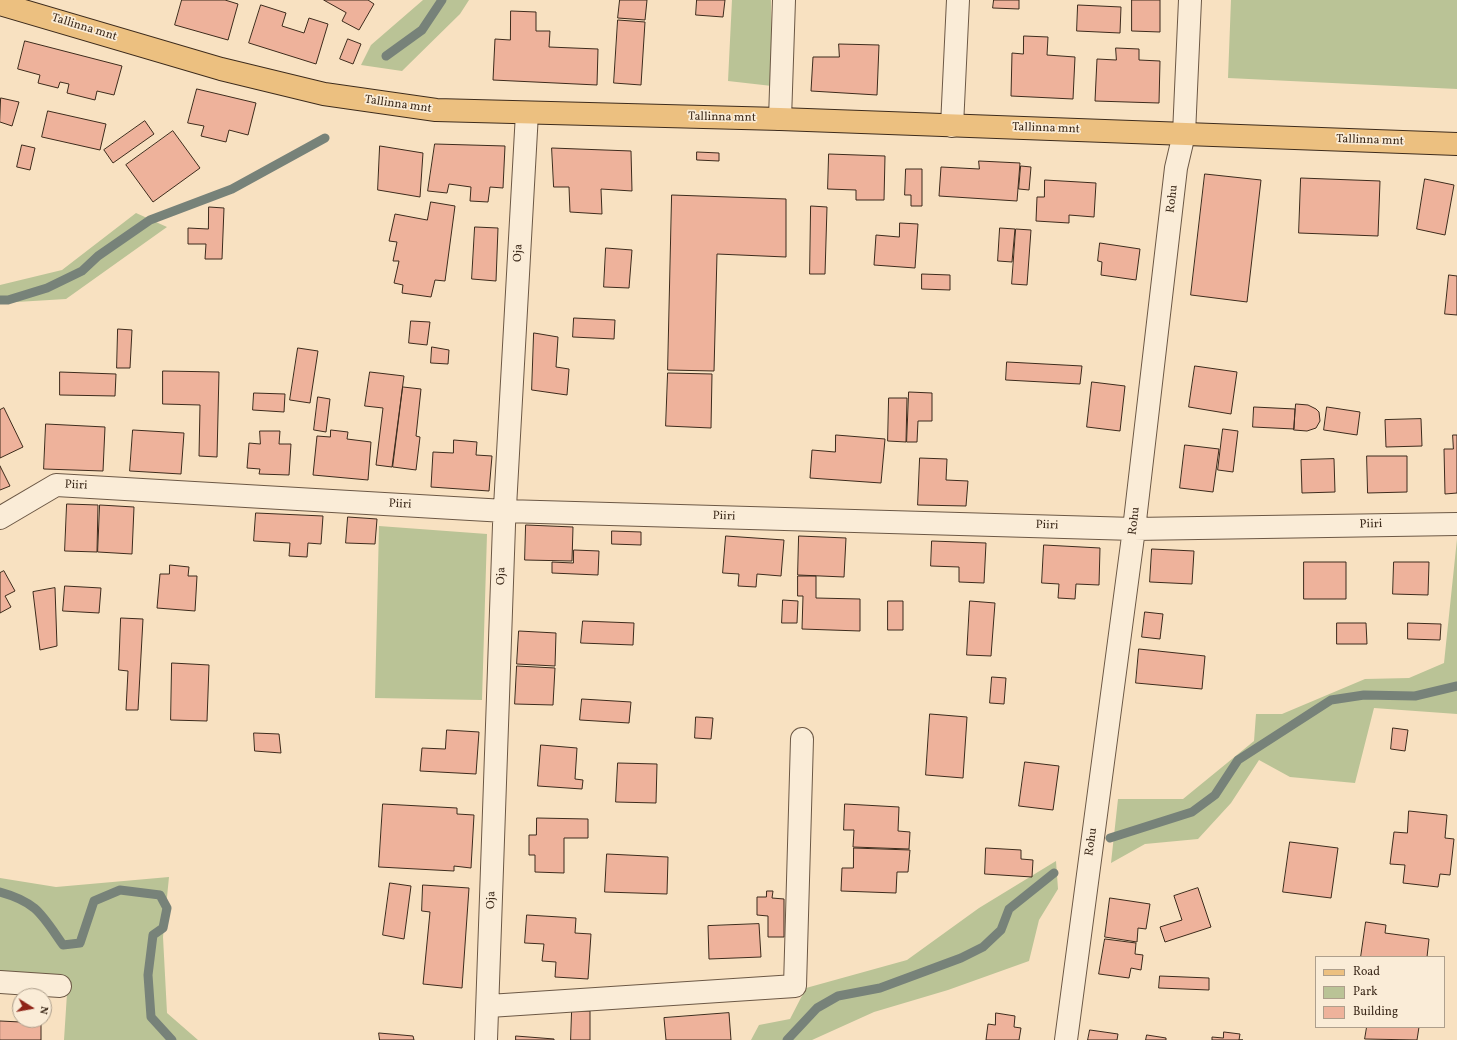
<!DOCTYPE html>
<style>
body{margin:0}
#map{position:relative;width:1457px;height:1040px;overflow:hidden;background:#f8e1c1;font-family:Vollkorn,serif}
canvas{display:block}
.legend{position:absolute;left:1315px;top:956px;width:130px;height:72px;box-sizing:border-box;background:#faecd7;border:1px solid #ae9f8c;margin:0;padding:5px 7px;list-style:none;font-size:12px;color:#3d2b1c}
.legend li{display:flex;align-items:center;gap:8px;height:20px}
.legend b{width:20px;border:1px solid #ae9f8c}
.north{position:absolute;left:12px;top:988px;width:40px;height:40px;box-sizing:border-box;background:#faecd7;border:1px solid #ae9f8c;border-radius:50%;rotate:101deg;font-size:11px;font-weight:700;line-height:16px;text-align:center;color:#3d2b1c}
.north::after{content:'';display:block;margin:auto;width:14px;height:18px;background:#8f2418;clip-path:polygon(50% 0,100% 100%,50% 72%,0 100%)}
</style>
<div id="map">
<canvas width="1457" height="1040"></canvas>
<ul class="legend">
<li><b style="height:5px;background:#ecc080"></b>Road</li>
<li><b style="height:11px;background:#bac396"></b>Park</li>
<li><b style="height:11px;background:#eeb29b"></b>Building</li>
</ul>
<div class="north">N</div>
</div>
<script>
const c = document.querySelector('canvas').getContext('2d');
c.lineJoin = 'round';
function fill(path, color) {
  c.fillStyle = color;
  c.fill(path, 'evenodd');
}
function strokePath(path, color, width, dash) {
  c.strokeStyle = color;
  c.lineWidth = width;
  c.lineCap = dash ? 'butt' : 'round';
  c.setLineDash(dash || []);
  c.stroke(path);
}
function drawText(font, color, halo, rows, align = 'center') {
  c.font = font + ' Vollkorn,serif';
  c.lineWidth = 3.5;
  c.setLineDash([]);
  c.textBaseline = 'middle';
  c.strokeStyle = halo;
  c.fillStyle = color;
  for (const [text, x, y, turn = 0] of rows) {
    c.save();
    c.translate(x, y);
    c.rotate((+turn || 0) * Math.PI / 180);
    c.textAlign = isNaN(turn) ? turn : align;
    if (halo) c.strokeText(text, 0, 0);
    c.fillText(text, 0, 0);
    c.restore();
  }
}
fill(new Path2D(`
 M423 0H469L460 14 402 71 361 65 371 45Z
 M732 0H771L772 86 728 81Z
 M1231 0H1457V89L1228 78Z
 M136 213 167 227 66 299 0 303V285L62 270Z
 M379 526 487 534 482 700 375 698Z
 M1457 539V714L1374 708 1355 783 1290 777 1259 760 1231 803 1198 839 1145 844 1111 863 1118 799H1183L1254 741 1256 714H1282L1365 679 1409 678 1444 663Z
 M1056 861 1058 889 1039 920 1029 961 948 990 874 1012 812 1040H751L759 1025 790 1019 806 988 907 960 979 908Z
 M169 877 163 937 167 1013 198 1040H64L68 978 0 972V878L56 887Z`), '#bac396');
strokePath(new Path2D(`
 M386 56 422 30 442 0
 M0 300H8L47 288 82 271 98 256 150 220 232 189 325 138
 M1110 838 1192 812 1215 795 1238 760 1331 700 1364 695 1415 696 1457 686
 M0 892C37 902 42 915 63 945L80 943 94 901 120 890 160 895 167 908 163 928 153 935 148 975 151 1017 172 1040
 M787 1040 817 1008 838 996 880 988 961 958 983 947 1001 930 1009 909 1054 873`), '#778279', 9);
const building = new Path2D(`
 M182 0H225L238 4 228 40 175 25Z
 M324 0H368L374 4 359 30 342 21 346 13Z
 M620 0H647L645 20 618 18Z
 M697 0H725L723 17 696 15Z
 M994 0H1019V9L993 8Z
 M1132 0H1160V32L1132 31Z
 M261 5 286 13 282 26 304 33 309 18 328 24 316 64 249 43Z
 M1078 5 1121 7 1120 33 1077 31Z
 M511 11 536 12V31H550L549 47 598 49 597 85 493 80 495 39 510 40Z
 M618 20 645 22 641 85 614 83Z
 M1024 36 1048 37 1047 55 1075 57 1073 99 1011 96 1012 53 1023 54Z
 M348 39 361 44 353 64 340 59Z
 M25 41 122 66 114 95 97 91 95 100 67 93 69 84 60 82 58 88 38 83 40 75 18 69Z
 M839 44 879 45 877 95 811 91 813 57H839Z
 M1116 48 1139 49V60L1160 61 1159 103 1095 101 1097 59 1116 60Z
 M197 89 256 103 248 135 229 130 226 142 201 136 204 126 188 123Z
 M1 98 19 102 12 126 0 122Z
 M48 111 106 124 100 150 42 137Z
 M145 121 154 134 113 163 104 150Z
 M173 131 200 168 153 202 126 165Z
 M435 144 505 146 503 188 490 187 488 202 470 201 471 187 449 184 447 193 428 191Z
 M22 145 35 148 30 170 17 167Z
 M380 146 423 153 420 197 378 190Z
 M552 148 631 151 632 191 601 189 602 214 570 212 569 187H554Z
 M697 152 719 153V161L697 160Z
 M829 154 885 156 884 200H856V190L828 189Z
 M979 161 1020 163 1017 201 939 196 941 167 979 169Z
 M1021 166 1031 167 1029 190 1019 189Z
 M906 169H922V206H911V195H905Z
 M1205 174 1261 180 1247 302 1191 295Z
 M1301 178 1380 181 1378 236 1299 233Z
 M1425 179 1454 185 1445 235 1417 229Z
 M1045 180 1096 183 1094 217 1069 215V223L1036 221 1037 197H1044Z
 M672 195 786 199V257L717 254 714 371 668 370Z
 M431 202 455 206 445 281 435 280 431 297 402 293 403 285 394 283 399 261H393L397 242 389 241 395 214 427 220Z
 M811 206 827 207 825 274H810Z
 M209 207 224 208 222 259H205L206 244H188V228L208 229Z
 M900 223 918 224 915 268 874 265 876 235 899 237Z
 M475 227 498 228 496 281 472 279Z
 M1000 228 1015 229 1012 262 998 261Z
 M1016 229 1031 230 1027 285 1012 284Z
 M1100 243 1140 249 1136 280 1101 275 1102 262 1098 261Z
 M606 248 632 250 629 288 604 287Z
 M922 274 950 275V290L922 289Z
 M1449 275 1457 276V315L1445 314Z
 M574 318 615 320 614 339 573 337Z
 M411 321 430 322 427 345 409 343Z
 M118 329 132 330 130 368H117Z
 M534 333 558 337 556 367 569 369 567 395 532 390Z
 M432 347 449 350 448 364 431 363Z
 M298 348 318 351 310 403 290 400Z
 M1007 362 1082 366 1080 384 1006 380Z
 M1195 366 1237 372 1231 414 1189 407Z
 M163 371 219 372 217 457 199 456 200 405 163 404Z
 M60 372 116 374 115 396 60 395Z
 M370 372 404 376 392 467 376 465 383 408 365 406Z
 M668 373 712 374 711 428 666 426Z
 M1092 382 1125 386 1120 431 1087 427Z
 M403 387 421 389 416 436 420 437 416 470 393 467Z
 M909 392 932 393V421H918L917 442H907Z
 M254 393 285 394 284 412 253 410Z
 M318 397 330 399 326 432 314 430Z
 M889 398H907L906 442 888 441Z
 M1296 404 1308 405 1316 409 1319 412 1320 421 1316 428 1307 431 1294 430Z
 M1254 407 1295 409 1294 429 1253 427Z
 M1327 407 1360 412 1357 435 1324 430Z
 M4 408 23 447 0 458V410Z
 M1421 419 1422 446 1386 447 1385 420Z
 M46 424 105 427 103 471 44 469Z
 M1223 429 1238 431 1233 472 1218 470Z
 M133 430 184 433 181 474 130 471Z
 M331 430 348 432 347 439 371 442 368 480 313 475 317 436 330 437Z
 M260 431H280L279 444H291L289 475 259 474 260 469 247 468 249 443 260 444Z
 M836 435 885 439 881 483 810 478 812 450 835 452Z
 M1453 435H1457V493L1445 494 1444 449H1453Z
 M454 440 477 442 476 455 492 456 489 491 431 487 433 452 453 453Z
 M1185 445 1219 449 1213 492 1180 488Z
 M1367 456H1407V492L1368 493Z
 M920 458 947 459 946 480 968 481 966 506 918 505Z
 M1334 459 1335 492 1302 493 1301 460Z
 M0 466 10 486 0 490Z
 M67 504 98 505 97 552 65 551Z
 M100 505 134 507 132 554 98 552Z
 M256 513 323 516 321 544 308 543 307 557 289 556 290 543 254 541Z
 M348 517 377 519 375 544 346 543Z
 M526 525 573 527 572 561 525 560Z
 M612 531 641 532V545L612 544Z
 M726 536 784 540 781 576 757 574 756 587 738 586 739 574 723 573Z
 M799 536 846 538 844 577 798 575Z
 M932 541 986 543 984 583 959 582V567L931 566Z
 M1044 545 1100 548 1099 585 1076 584 1075 599 1058 598 1059 584 1042 583Z
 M1152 549 1194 551 1192 584 1150 582Z
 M574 550 599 551 598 575 552 573V562L573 563Z
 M1304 562H1346V599H1304Z
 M1394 562H1429L1428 595 1393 594Z
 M170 565 189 567 188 576H197L195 611 157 608 160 574H169Z
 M4 571 15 591 5 596 11 607 0 613V573Z
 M798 576H816V598L860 599V631L802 629 803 596H798Z
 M65 586 101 588 99 613 63 611Z
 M55 588 57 646 40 650 33 592Z
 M783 600 798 601 797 623H782Z
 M888 601H903V630H888Z
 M970 601 995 603 991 656 967 655Z
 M1145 612 1163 614 1160 639 1142 637Z
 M121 618 143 619 138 710H126L128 671 119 670Z
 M583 621 634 623 633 645 581 643Z
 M1337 623H1366L1367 644H1337Z
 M1408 623 1441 624 1440 640 1408 639Z
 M519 631 556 633 555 666 517 664Z
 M1139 649 1205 656 1202 689 1136 683Z
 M172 663 209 665 207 721 171 720Z
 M517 666 555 668 553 705 515 704Z
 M992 677 1006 678 1004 704 990 703Z
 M582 699 631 702 629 723 580 720Z
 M930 714 967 717 963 778 926 775Z
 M696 717 713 718 711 739 695 738Z
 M1393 728 1408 730 1405 751 1391 749Z
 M447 730 479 732 476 774 420 771 422 748 445 749Z
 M254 733 279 734 281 753 255 751Z
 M541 745 577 748 575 779 583 780 582 789 538 786Z
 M1025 762 1059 766 1053 810 1019 806Z
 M618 763 657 764 656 803 616 802Z
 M383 804 457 808V814L474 815 471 868 454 866V871L379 867Z
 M845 804 899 807 898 831 910 832 909 849 853 847 854 830H844Z
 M1409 811 1447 815 1445 838 1454 839 1450 875 1440 874 1438 887 1403 883 1405 865 1390 864 1394 832 1407 833Z
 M537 818 588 819V838H564V873L535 872V855H529V835H536Z
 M1290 842 1338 848 1331 898 1283 892Z
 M854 848 910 850 908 872H897L896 893 841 891 842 868H853Z
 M986 848 1021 850V859L1033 860 1032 877 985 874Z
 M607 854 668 857 667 894 605 892Z
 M390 883 411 886 404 939 383 935Z
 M423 885 469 888 462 988 423 984 430 912 422 911Z
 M1198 888 1211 927 1165 942 1160 927 1182 920 1174 896Z
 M767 891H773L772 898 784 899V937H768V916L757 915V897H766Z
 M1110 898 1150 904 1146 929 1138 928 1137 942 1105 937Z
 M527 915 576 918 575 933 591 934 588 979 555 977 556 962 542 961 544 944 525 943Z
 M1366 922 1386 925 1385 933 1429 939 1427 957H1361Z
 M759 924 761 957 709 959 708 926Z
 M1105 939 1136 943 1135 954 1143 955 1141 970 1131 968 1129 978 1099 974Z
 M1160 976 1209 978V990L1159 988Z
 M572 1011H590V1040H571Z
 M729 1013 731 1040H666L664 1018Z
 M996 1013 1015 1016 1014 1027 1021 1028 1019 1040H986L988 1024 995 1025Z
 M0 1021 41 1023V1040H0Z
 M1367 1027H1419L1417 1040 1365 1039Z
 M1090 1030 1118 1034 1117 1040H1088Z
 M1224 1032 1240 1034 1239 1040H1243H1212V1037L1223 1038Z
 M379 1033 413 1036 414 1040H380Z
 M1147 1035 1166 1038V1040H1146Z
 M516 1036 554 1039V1040H516Z`);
fill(building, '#eeb29b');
strokePath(building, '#3d2b1c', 1);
const minor = new Path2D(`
 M780 119 784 0
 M952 126 958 0
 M0 518 56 485 505 511 1134 529 1457 524
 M0 982 60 986
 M489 1006 795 986 802 739
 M486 1040 504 525 527 113
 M1066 1040 1134 529 1176 168 1184 134 1190 0`);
const major = new Path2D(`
 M0 4 221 69 324 94 436 110 780 119 1457 144`);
strokePath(minor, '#6c5845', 24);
strokePath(major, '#3d2b1c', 24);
strokePath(minor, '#faecd7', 22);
strokePath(major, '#ecc080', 22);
drawText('12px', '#3d2b1c', '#faecd7', [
 ["Tallinna mnt",84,28,17],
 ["Tallinna mnt",398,105,8],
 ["Tallinna mnt",722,118,1],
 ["Tallinna mnt",1046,129,2],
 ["Tallinna mnt",1370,141,2],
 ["Rohu",1173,199,-83],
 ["Oja",519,253,-87],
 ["Piiri",76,486,3],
 ["Piiri",400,505,3],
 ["Piiri",724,517,2],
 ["Rohu",1135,521,-83],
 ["Piiri",1371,525,-1],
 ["Piiri",1047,526,2],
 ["Oja",502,576,-88],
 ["Rohu",1092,842,-82],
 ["Oja",492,900,-88]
]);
</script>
